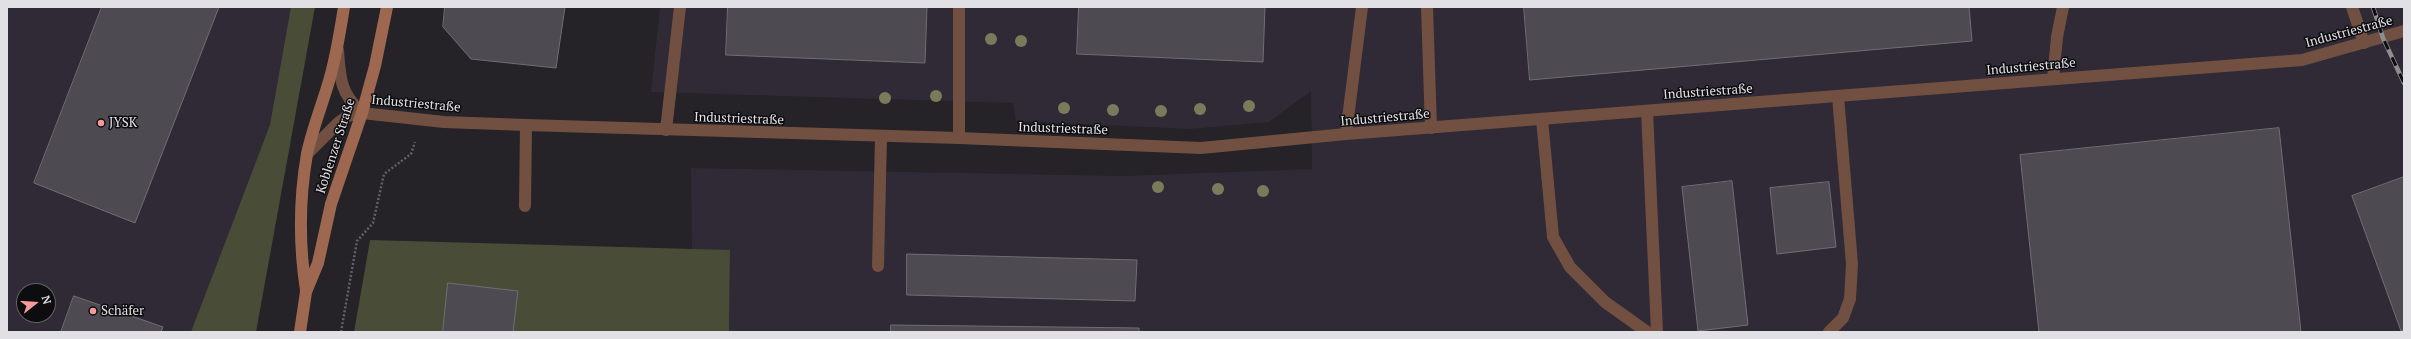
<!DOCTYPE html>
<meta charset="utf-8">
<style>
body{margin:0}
#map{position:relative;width:2411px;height:339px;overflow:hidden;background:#252228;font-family:"PT Serif",serif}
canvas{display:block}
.frame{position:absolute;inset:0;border:8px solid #e1e0e4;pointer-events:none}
.north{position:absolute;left:16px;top:283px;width:40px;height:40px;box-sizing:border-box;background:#0d0c0f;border:1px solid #626164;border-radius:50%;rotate:73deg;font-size:11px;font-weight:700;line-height:16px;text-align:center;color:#e1e0e4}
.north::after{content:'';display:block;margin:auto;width:14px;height:18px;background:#f59b9c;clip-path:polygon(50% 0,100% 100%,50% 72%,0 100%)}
</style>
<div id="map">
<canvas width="2411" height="339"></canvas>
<div class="frame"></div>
<div class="north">N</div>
</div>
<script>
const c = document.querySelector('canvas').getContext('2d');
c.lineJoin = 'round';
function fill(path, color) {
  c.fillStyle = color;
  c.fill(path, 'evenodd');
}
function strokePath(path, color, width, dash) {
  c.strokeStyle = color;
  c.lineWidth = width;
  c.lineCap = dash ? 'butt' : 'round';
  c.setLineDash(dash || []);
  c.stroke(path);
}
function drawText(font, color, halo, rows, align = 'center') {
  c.font = font + ' "PT Serif",serif';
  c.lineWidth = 3;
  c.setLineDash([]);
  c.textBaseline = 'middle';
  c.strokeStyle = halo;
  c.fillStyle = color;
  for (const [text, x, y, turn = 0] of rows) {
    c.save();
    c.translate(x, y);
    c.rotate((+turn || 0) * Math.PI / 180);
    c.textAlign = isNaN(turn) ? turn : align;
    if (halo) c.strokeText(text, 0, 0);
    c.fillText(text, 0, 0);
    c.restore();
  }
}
fill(new Path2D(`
 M7 7H313L255 332H7ZM24 291H48V315H24Z
 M660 7H2404V332H729L730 251 692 250 691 168 1124 176 1312 169 1311 91 1269 122 1190 129 1016 121 1013 103 651 92Z`), '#2f2a36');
fill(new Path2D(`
 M291 7H315L256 332H191L270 125Z
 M370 240 730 250 729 332H354Z`), '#494c36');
const building = new Path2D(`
 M102 7H219L135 223 34 183Z
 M445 7H565L556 68 471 59 443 27Z
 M728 7H927L925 63 726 55Z
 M1079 7H1265L1263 62 1077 54Z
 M1524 7H1969L1972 41 1530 80Z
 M2279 128 2301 332H2039L2020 155Z
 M2404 177V330L2401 331 2352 196Z
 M1732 181 1748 325 1698 331 1682 187Z
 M1829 182 1836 247 1777 254 1770 188Z
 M907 254 1137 260 1135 301 907 295Z
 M448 283 518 291 513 332H443Z
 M74 296 163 327 161 332H61Z
 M891 325 1139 328V332H891Z`);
fill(building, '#4d4b51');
strokePath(building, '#706d74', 1);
strokePath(new Path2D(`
 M341 332 357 241 373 223 384 174 411 154 415 142`), '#636166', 2.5, [2, 2]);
strokePath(new Path2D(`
 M1427 7 1431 128
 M2352 7 2364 43
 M2053 79 2057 37 2063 7
 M1647 111 1657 332
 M1542 119 1553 237 1570 267 1605 302 1647 332
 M666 130 680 7
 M959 138V7
 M525 206 526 125
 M878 266 881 137
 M1829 332 1843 318 1850 299 1852 264 1838 96`), '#725041', 12);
strokePath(new Path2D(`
 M338 50C340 78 340 93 362 113
 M1346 134 1362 7
 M307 154 338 123 348 116 362 113 444 122 526 125 959 138 1201 148 1346 134 2302 60 2404 31`), '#725041', 12);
strokePath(new Path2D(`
 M306 290C299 245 299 200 307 154 312 130 322 105 329 81 336 58 340 32 344 7
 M300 332 306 292 318 263 331 204 362 113 375 66 387 7`), '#9e6850', 12);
const rail = new Path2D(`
 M2373 7 2383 38 2404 83`);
strokePath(rail, '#8e8d91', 4.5);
strokePath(rail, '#0d0c0f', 3, [9]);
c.fillStyle = '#797c5b';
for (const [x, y] of [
 [991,39],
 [1021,41],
 [936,96],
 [885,98],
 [1249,106],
 [1064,108],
 [1200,109],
 [1113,110],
 [1161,111],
 [1158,187],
 [1218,189],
 [1263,191]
]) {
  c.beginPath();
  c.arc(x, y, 6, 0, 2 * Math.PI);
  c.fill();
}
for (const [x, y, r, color] of [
 [101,123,4,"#f59b9c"],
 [93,311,4,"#f59b9c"]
]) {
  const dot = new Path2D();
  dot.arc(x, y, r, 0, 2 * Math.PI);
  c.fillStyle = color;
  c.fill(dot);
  strokePath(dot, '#0d0c0f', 1.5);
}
drawText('13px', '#e1e0e4', '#0d0c0f', [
 ["Industriestraße",2349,32,-15],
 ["Industriestraße",2031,67,-5],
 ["Industriestraße",1708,92,-4],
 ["Industriestraße",416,104,5],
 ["Industriestraße",1385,118,-5],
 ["Industriestraße",739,119,2],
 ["Industriestraße",1063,129,2],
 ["Koblenzer Straße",336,146,-72]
]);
drawText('13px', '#e1e0e4', '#0d0c0f', [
 ["JYSK",109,123],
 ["Schäfer",101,311]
], 'left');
</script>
